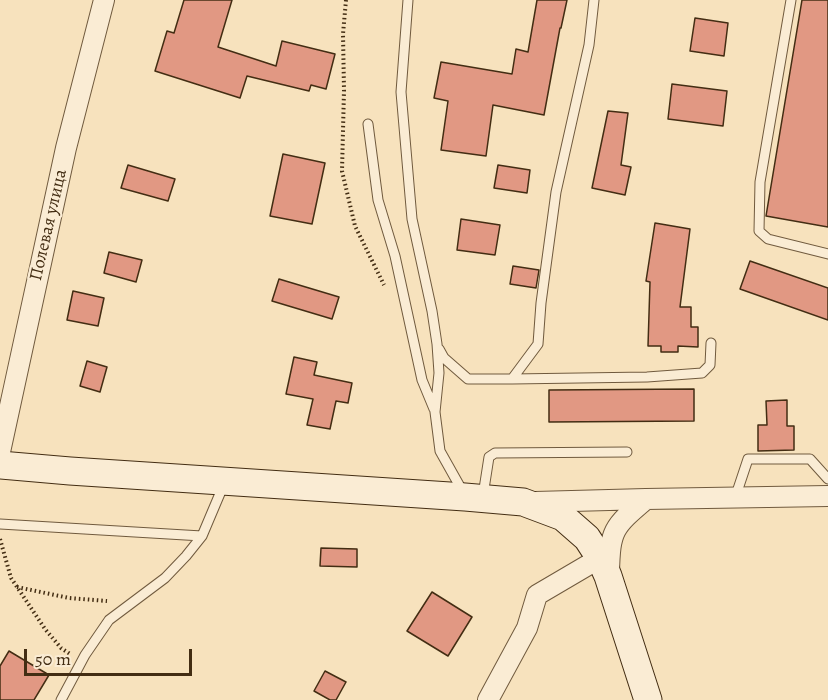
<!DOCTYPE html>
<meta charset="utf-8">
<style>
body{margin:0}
#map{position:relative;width:828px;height:700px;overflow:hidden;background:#f7e2bd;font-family:Alegreya,serif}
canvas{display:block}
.scale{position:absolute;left:24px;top:649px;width:168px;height:27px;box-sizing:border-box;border:3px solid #432d13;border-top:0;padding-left:8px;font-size:18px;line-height:21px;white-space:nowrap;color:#432d13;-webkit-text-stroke:4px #faecd4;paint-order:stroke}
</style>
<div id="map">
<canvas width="828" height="700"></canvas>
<div class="scale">50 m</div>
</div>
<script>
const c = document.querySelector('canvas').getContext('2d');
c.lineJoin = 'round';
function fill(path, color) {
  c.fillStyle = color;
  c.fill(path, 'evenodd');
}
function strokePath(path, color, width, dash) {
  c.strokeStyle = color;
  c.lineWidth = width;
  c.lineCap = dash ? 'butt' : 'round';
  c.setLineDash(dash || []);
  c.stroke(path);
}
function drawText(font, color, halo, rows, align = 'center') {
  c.font = font + ' Alegreya,serif';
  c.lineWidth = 4.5;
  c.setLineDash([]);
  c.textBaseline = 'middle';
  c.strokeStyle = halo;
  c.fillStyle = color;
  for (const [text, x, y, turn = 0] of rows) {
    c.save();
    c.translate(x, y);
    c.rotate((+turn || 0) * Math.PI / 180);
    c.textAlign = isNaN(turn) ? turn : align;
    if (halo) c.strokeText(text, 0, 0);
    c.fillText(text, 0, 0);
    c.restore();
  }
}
const building = new Path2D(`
 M184 0H232L218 47 276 66 282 41 335 54 326 89 311 85 309 91 247 76 240 98 155 71 167 31 174 33Z
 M537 0H567L561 28H560L544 115 493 105 486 156 441 150 448 101 434 98 441 62 512 74 516 49 528 52Z
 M802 0H828V227L766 216Z
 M695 18 728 23 724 56 690 51Z
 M672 84 727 91 723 126 668 119Z
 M608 111 628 113 621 165 631 167 625 195 592 188Z
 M283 154 325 163 312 224 270 216Z
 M128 165 175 179 168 201 121 188Z
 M498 165 530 170 527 193 494 188Z
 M461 219 500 225 495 255 457 250Z
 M655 223 690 229 680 307H691V327H698V347L678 346V352H661V346H648L650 282 646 281Z
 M109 252 142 260 136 282 104 273Z
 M750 261 828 288V320L740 289Z
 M513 266 539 270 536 288 510 284Z
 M279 279 339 297 332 319 272 301Z
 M73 291 104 298 98 326 67 320Z
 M294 357 317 362 314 375 352 383 348 403 336 401 330 429 307 425 313 399 286 394Z
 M87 361 107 367 100 392 80 386Z
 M694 389V421L549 422V390Z
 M787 400V426H794V450L758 451V425H767L766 401Z
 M321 548 357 549V567L320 566Z
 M432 592 472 617 448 656 407 631Z
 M9 651 49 675 34 700H0V666Z
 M325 671 346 682 336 700H330L314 691Z`);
fill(building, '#e19883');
strokePath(building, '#432d13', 1.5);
const service = new Path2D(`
 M408 0 401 92 412 219 432 311 437 344 439 373 435 412 440 451 463 492
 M791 0 760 182 759 231 768 239 828 254
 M368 124 378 200 395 256 422 380 434 409
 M439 349 444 358 468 379H512L538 344 541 303 556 192 589 45 594 0
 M512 379 647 377 702 373 710 365 711 343
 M484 489 489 457 495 453 627 452
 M735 498 748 459H810L828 479
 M0 524 202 536
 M61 700 85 655 109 620 165 578 186 556 202 536 224 484`);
const minor = new Path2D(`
 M0 452 66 148 104 0
 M535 502 646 499 828 496
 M609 573C610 530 613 527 646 499
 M488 700 527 628 537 595 600 558`);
const secondary = new Path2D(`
 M0 465 70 471 465 497 523 502 563 517 587 538 600 558 608 576 648 700`);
strokePath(service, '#705a3e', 11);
strokePath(minor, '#705a3e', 22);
strokePath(secondary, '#432d13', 29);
strokePath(new Path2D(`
 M346 0 343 34 344 90 342 171 355 226 384 285
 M0 539 11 578 45 629 61 648 70 654
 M17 587 69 598 107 601`), '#432d13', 4, [1.5, 3]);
strokePath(service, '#faecd4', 9);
strokePath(minor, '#faecd4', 20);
strokePath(secondary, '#faecd4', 27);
drawText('18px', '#432d13', '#faecd4', [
 ["Полевая улица",49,225,-77]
]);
</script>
